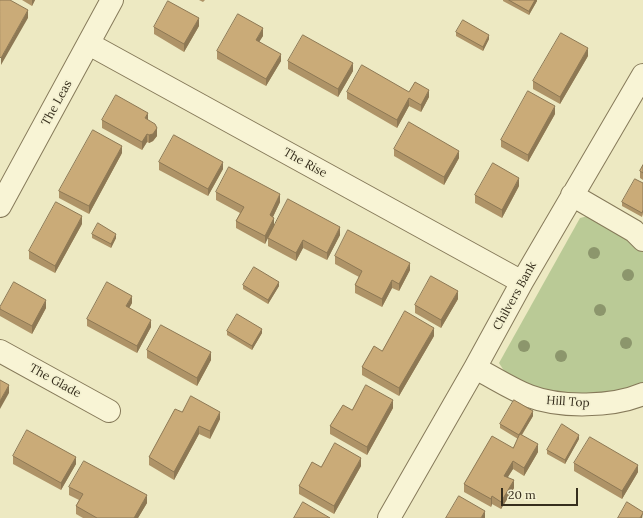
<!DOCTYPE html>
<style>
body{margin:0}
#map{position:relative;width:643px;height:518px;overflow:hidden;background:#ede9c2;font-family:Lora,serif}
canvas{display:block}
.scale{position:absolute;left:501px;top:488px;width:77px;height:18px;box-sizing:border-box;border:2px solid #362e1d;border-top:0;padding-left:5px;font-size:12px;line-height:14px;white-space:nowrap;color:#362e1d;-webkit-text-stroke:3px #f4f1d1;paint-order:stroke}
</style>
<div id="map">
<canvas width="643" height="518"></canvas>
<div class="scale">20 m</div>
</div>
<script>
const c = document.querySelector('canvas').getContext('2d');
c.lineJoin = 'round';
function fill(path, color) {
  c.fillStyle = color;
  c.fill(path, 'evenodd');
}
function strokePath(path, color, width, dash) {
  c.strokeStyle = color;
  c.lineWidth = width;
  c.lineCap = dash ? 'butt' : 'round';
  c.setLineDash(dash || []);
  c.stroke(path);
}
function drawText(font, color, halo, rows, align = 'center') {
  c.font = font + ' Lora,serif';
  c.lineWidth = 3.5;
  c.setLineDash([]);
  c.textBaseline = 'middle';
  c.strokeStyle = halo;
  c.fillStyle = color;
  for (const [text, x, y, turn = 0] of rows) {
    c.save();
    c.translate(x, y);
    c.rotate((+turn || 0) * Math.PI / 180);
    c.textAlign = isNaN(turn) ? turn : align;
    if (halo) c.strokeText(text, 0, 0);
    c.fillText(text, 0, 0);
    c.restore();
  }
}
fill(new Path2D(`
 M588 216 643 249V385L632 392 556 398 506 374 499 363 580 218Z`), '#baca96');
const minor = new Path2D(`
 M89 44 522 282
 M572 195 634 231 643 240
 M0 206 112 0
 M0 351 109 411
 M475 368C493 377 511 389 529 396 560 408 613 407 643 394
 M389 518 475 368 522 282 643 75`);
strokePath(minor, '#867a5a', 24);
strokePath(minor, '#f8f4d5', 22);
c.fillStyle = '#8c966c';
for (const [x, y] of [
 [594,253],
 [628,275],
 [600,310],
 [626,343],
 [524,346],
 [561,356]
]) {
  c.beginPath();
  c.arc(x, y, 6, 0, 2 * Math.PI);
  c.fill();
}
fill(new Path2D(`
 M22 0H35L32 6Z
 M199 0H205L203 2Z
 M503 0H537V1L529 15 503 1Z
 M199 26 184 52 154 34V27Z
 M456 32 489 39 483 51 456 36Z
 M263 36 259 41 281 61 266 86 217 59V51Z
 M588 56 560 104 533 89V81Z
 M288 61 353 71 338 97 288 69Z
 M347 92H409L429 97 421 112 409 106 397 128 347 99Z
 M555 114 528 162 501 147V140Z
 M102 120H148L157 136 153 141 149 143 147 142 142 150 102 128Z
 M394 149 459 158 444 185 394 156Z
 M122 153 89 214 59 198V191Z
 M159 162 223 169 208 196 159 170Z
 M643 165V180L640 178V171Z
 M643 183V214L642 217 622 206V202Z
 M519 186 502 218 475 203V195Z
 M216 192 280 202 273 217 274 225 340 235 327 260 303 248 296 261 268 246V238L265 244 236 228V221L240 213 216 200Z
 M82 224 55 273 29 259V251Z
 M92 234 116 238 111 248 92 238Z
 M335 256 410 270 399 291 392 288 382 307 355 293V285L359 277 335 264Z
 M243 285 279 286 268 304 243 289Z
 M458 299 441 328 415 313V305Z
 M132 303 129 308 151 327 137 353 87 326V319Z
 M0 307 46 308 32 334 0 316Z
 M227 331 262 333 252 350 227 335Z
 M434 336 399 396 362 375V367L382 351Z
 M147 350 211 360 197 386 147 358Z
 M393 408 367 455 330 434V426L352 410Z
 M182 412 220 419 210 439 199 434 174 480 149 465V457Z
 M533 416 522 435 538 452 524 476 513 469 508 477 514 488 501 509 492 504 491 507 464 492V484L513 448 518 439 500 428V424Z
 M579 439 565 464 547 454V450Z
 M13 456 76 464 61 490 13 464Z
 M574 463 638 472 622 499 574 471Z
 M361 466 334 514 299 494V486L321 467Z
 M69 487 147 503 138 518H83L76 514V506L79 500 69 495Z`), '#ae9367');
fill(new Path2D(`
 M32 0H35L32 6Z
 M535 0H537V1L529 15V11Z
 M28 10V18L1 65V58Z
 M199 18V26L184 52V44Z
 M263 28V36L256 47V40Z
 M489 35V39L483 51V47Z
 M588 48V56L560 104V97Z
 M281 54V61L266 86V79Z
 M353 63V71L338 97V89Z
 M429 90V97L421 112V105Z
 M409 98V106L397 128V120Z
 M555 106V114L528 162V155Z
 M148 113V120L145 118Z
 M157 128V136L153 141 149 143V135Z
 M147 134V142L142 150V142Z
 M122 146V153L89 214V206Z
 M459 151V158L444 185V177Z
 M223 162V169L208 196V189Z
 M519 178V186L502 218V210Z
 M280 194V202L270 223V215Z
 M82 216V224L55 273V266Z
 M274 218V225L265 244V236Z
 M340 227V235L327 260V253Z
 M116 234V238L111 248V244Z
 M303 240V248L296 261V253Z
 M410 263V270L399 291V284Z
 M392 280V288L382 307V299Z
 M279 282V286L268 304V300Z
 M458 291V299L441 328V320Z
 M132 296V303L126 314V306Z
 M46 300V308L32 334V326Z
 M151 320V327L137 353V346Z
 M434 328V336L399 396V388Z
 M262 329V333L252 350V346Z
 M211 352V360L197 386V378Z
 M9 385V393L0 409V401Z
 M393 400V408L367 455V447Z
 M533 411V416L519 439V435Z
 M220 412V419L210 439V431Z
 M199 426V434L174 480V472Z
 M579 435V439L565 464V460Z
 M538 444V452L524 476V468Z
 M76 457V464L61 490V483Z
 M361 458V466L334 514V506Z
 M513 461V469L504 483V476Z
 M638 465V472L622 499V491Z
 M514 480V488L501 509V502Z
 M147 495V503L138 518H134Z
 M492 496V504L491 507V499Z
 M485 511V518H481Z
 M643 513 642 518H640Z`), '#8d7854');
const building = new Path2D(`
 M0 0H10L28 10 1 58 0 57Z
 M509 0H535L529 11Z
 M168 1 199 18 184 44 154 27Z
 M238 14 263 28 256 40 281 54 266 79 217 51Z
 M463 20 489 35 483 47 456 32Z
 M561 33 588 48 560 97 533 81Z
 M303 35 353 63 338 89 288 61Z
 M362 65 409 92 415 82 429 90 421 105 409 98 397 120 347 92Z
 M528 91 555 106 528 155 501 140Z
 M116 95 148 113 145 118 155 124 157 128 153 134 149 135 147 134 142 142 102 120Z
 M409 122 459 151 444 177 394 149Z
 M93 130 122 146 89 206 59 191Z
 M174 135 223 162 208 189 159 162Z
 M493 163 519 178 502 210 475 195Z
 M643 165V173L640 171Z
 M229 167 280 194 270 215 274 218 265 236 236 221 244 207 216 192Z
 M635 179 643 183V210L642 213 622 202Z
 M288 199 340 227 327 253 303 240 296 253 268 238Z
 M56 202 82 216 55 266 29 251Z
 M98 223 116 234 111 244 92 234Z
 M348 230 410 263 399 284 392 280 382 299 355 285 362 271 335 256Z
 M254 267 279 282 268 300 243 285Z
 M431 276 458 291 441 320 415 305Z
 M14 282 46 300 32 326 0 309V307Z
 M107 282 132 296 126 306 151 320 137 346 87 319Z
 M405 311 434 328 399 388 362 367 374 346 382 351Z
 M237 314 262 329 252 346 227 331Z
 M161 325 211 352 197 378 147 350Z
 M0 380 9 385 0 401Z
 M366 385 393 400 367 447 330 426 343 405 352 410Z
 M191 396 220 412 210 431 199 426 174 472 149 457 175 409 182 412Z
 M514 400 533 411 519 435 500 424Z
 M562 424 579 435 565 460 547 450Z
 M27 430 76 457 61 483 13 456Z
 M520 434 538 444 524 468 513 461 504 476 514 480 501 502 492 496 491 499 464 484 492 436 513 448Z
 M590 437 638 465 622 491 574 463Z
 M335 443 361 458 334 506 299 486 312 462 321 467Z
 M84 461 147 495 134 518H97L76 506 83 494 69 487Z
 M459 496 485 511 481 518H446Z
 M303 502 330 518H294Z
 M627 502 643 512V513L640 518H618Z`);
fill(building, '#caab78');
strokePath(building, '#8d7854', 1);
drawText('12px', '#362e1d', '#f4f1d1', [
 ["The Leas",57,103,-61],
 ["The Rise",305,163,29],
 ["Chilvers Bank",515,296,-61],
 ["The Glade",55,381,29],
 ["Hill Top",568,402,4]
]);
</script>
